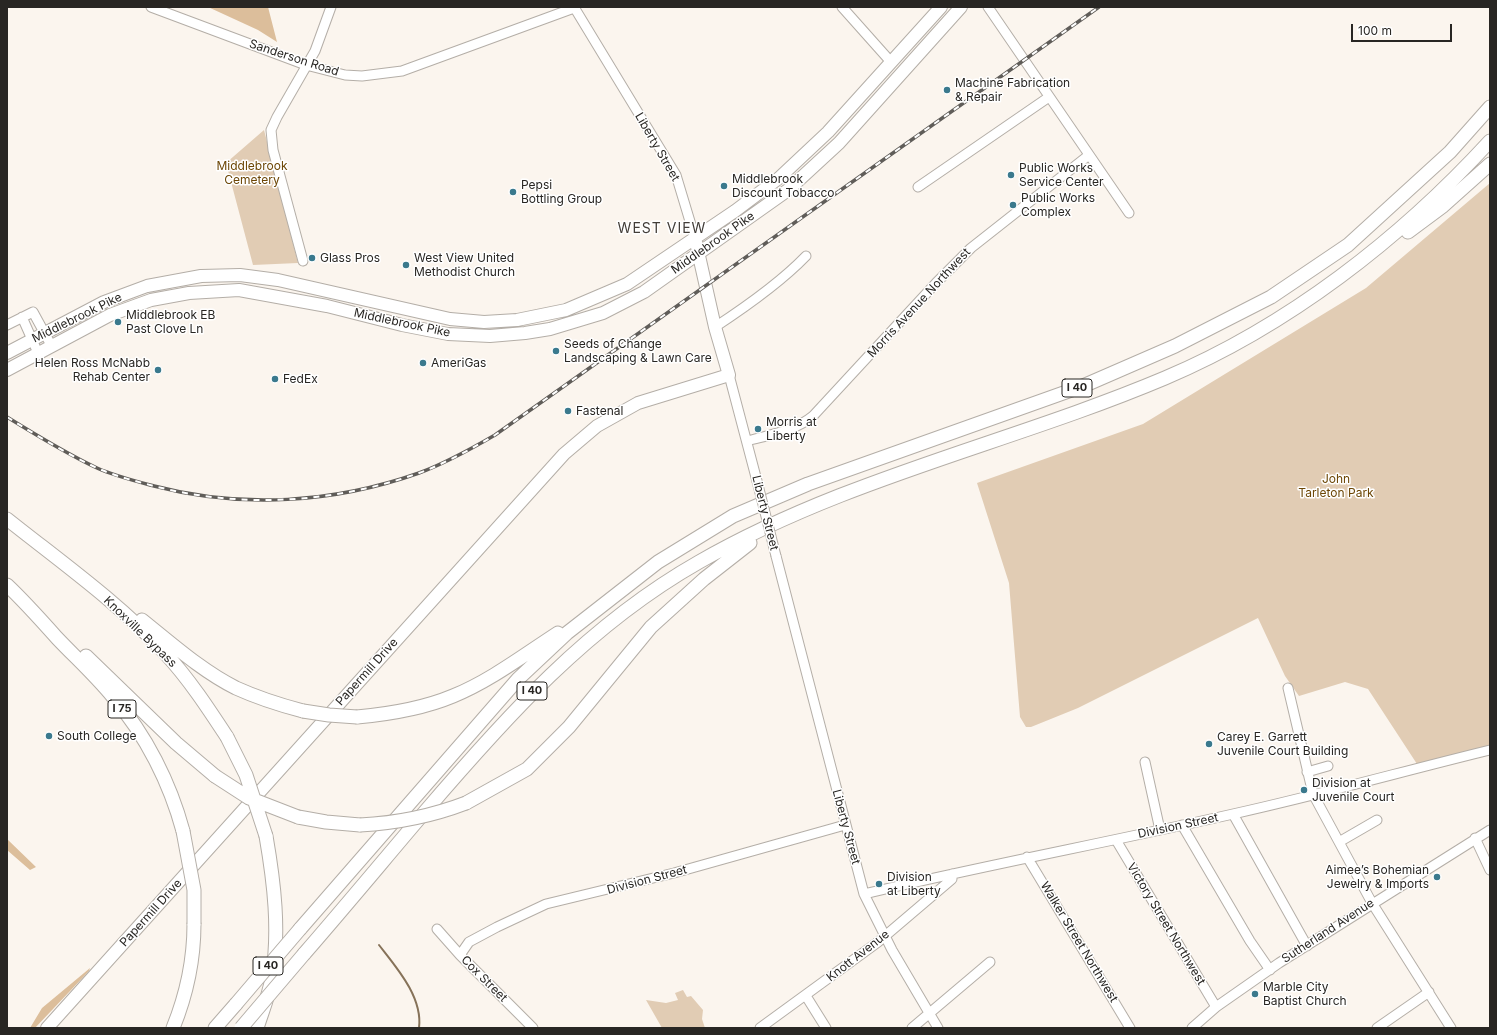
<!DOCTYPE html>
<meta charset="utf-8">
<style>
body{margin:0}
#map{position:relative;width:1497px;height:1035px;overflow:hidden;background:#fbf5ee;font-family:Inter,sans-serif}
canvas{display:block}
.frame{position:absolute;inset:0;border:8px solid #282623;pointer-events:none}
.scale{position:absolute;left:1351px;top:24px;width:101px;height:18px;box-sizing:border-box;border:2px solid #282623;border-top:0;padding-left:5px;font-size:12px;line-height:14px;white-space:nowrap;color:#282623;-webkit-text-stroke:3px #fff;paint-order:stroke}
</style>
<div id="map">
<canvas width="1497" height="1035"></canvas>
<div class="frame"></div>
<div class="scale">100 m</div>
</div>
<script>
const c = document.querySelector('canvas').getContext('2d');
c.lineJoin = 'round';
function fill(path, color) {
  c.fillStyle = color;
  c.fill(path, 'evenodd');
}
function strokePath(path, color, width, dash) {
  c.strokeStyle = color;
  c.lineWidth = width;
  c.lineCap = dash ? 'butt' : 'round';
  c.setLineDash(dash || []);
  c.stroke(path);
}
function drawText(font, color, halo, rows, align = 'center') {
  c.font = font + ' Inter,sans-serif';
  c.lineWidth = 3;
  c.setLineDash([]);
  c.textBaseline = 'middle';
  c.strokeStyle = halo;
  c.fillStyle = color;
  for (const [text, x, y, turn = 0] of rows) {
    c.save();
    c.translate(x, y);
    c.rotate((+turn || 0) * Math.PI / 180);
    c.textAlign = isNaN(turn) ? turn : align;
    if (halo) c.strokeText(text, 0, 0);
    c.fillText(text, 0, 0);
    c.restore();
  }
}
fill(new Path2D(`
 M264 130 298 263 253 265 226 163Z
 M1490 183V746L1417 764 1368 689 1345 682 1299 696 1285 676 1258 618 1078 708 1031 727H1026L1020 717 1009 583 977 483 1143 424 1366 288Z
 M683 990 687 997 691 996 703 1010 702 1019 705 1028H662L646 1000 666 1003 678 1000 675 993Z`), '#e1ccb4');
fill(new Path2D(`
 M208 7H268L277 42 258 30Z
 M7 839 36 867 30 870 7 850Z
 M90 968 89 971 35 1028H30L42 1008Z`), '#dcbe9b');
strokePath(new Path2D(`
 M379 945C396 967 423 997 419 1028`), '#867259', 2);
const minor = new Path2D(`
 M151 7 306 65 345 75 362 76 402 71 574 8
 M574 7 676 175 695 238
 M842 7 891 62
 M988 7 1129 213
 M918 187 1049 97
 M303 261 273 150 271 130 277 117 315 51 331 7
 M22 317 38 353
 M7 325 33 312 51 345
 M715 327C747 306 780 283 806 256
 M729 375 757 481
 M747 441C769 435 795 431 813 416L936 283 971 248 1089 155
 M776 556 864 894 892 950 938 1028
 M1288 688 1313 794 1372 903 1451 1028
 M1145 762 1160 830
 M1307 772 1328 766
 M1233 814 1307 946
 M1182 825 1250 941 1270 970
 M1475 838 1490 870
 M1116 840 1216 1007
 M1339 842 1377 820
 M1027 857 1130 1028
 M864 894C986 865 1110 842 1233 814 1319 795 1404 771 1490 750
 M437 929 460 955 533 1028
 M460 955 469 942 497 927 546 904 674 873 845 825
 M806 996 826 1028
 M760 1028 878 942 952 879V874
 M912 1028 990 962
 M1192 1028 1216 1007 1279 963 1490 830
 M1377 1028 1429 992`);
const major = new Path2D(`
 M7 353 104 302 147 286 201 276 240 275 278 280 450 319 484 322 517 320 566 310 627 284 735 211 779 178 828 132 941 7
 M7 370 110 315 151 300 189 293 239 290 327 306 402 325 448 334 490 336 525 333 550 329 603 313 644 292 788 190 839 143 961 7
 M47 1028 564 454 597 426 638 403 729 375 715 327 695 238`);
const highway = new Path2D(`
 M1408 232 1443 206 1490 164
 M7 519C61 562 119 603 165 653 189 679 208 708 227 737
 M7 585C25 602 41 620 57 638 76 658 96 676 113 697 146 735 170 783 183 831
 M142 620C172 644 202 671 236 688 258 698 280 705 303 711
 M86 656 176 743 215 776
 M357 717C390 714 422 709 453 696 490 681 524 655 558 633
 M466 803 527 769 569 727 651 627 704 579 750 543
 M298 817 326 822 360 825
 M300 929 518 679 567 633 658 562 733 516 808 484 1083 386 1175 346 1271 297 1348 245 1450 152 1490 107
 M304 954C344 908 383 861 423 814 505 718 588 625 699 562 845 478 1011 443 1165 378 1288 326 1400 239 1490 141
 M173 1028C186 996 194 959 194 924
 M215 1028 236 1004
 M257 1028C262 1012 269 995 272 978 280 931 274 882 266 836`);
strokePath(minor, '#b4aea7', 11);
strokePath(major, '#b4aea7', 14);
strokePath(highway, '#b4aea7', 15);
strokePath(minor, '#fff', 9);
strokePath(major, '#fff', 12);
strokePath(highway, '#fff', 13);
const rail = new Path2D(`
 M7 417C36 435 65 453 97 468 115 476 135 481 154 486 242 509 334 503 419 473 446 463 471 449 495 435L1099 7`);
strokePath(rail, '#605d59', 3.5);
strokePath(rail, '#fff', 2, [6]);
const minorBridge = new Path2D(`
 M757 481 776 556`);
const highwayBridge = new Path2D(`
 M303 711 329 715 357 717
 M227 737 246 775 266 836
 M215 776 249 798 298 817
 M360 825C398 823 432 816 466 803
 M183 831 194 890V924
 M236 1004 300 929
 M241 1028 304 954`);
strokePath(minorBridge, '#b4aea7', 11, []);
strokePath(highwayBridge, '#b4aea7', 15, []);
strokePath(minorBridge, '#fff', 9);
strokePath(highwayBridge, '#fff', 13);
for (const [x, y, r, color] of [
 [947,90,4,"#3a798d"],
 [1011,175,4,"#3a798d"],
 [724,186,4,"#3a798d"],
 [513,192,4,"#3a798d"],
 [1013,205,4,"#3a798d"],
 [312,258,4,"#3a798d"],
 [406,265,4,"#3a798d"],
 [118,322,4,"#3a798d"],
 [556,351,4,"#3a798d"],
 [423,363,4,"#3a798d"],
 [158,370,4,"#3a798d"],
 [275,379,4,"#3a798d"],
 [568,411,4,"#3a798d"],
 [758,429,4,"#3a798d"],
 [49,736,4,"#3a798d"],
 [1209,744,4,"#3a798d"],
 [1304,790,4,"#3a798d"],
 [1437,877,4,"#3a798d"],
 [879,884,4,"#3a798d"],
 [1255,994,4,"#3a798d"]
]) {
  const dot = new Path2D();
  dot.arc(x, y, r, 0, 2 * Math.PI);
  c.fillStyle = color;
  c.fill(dot);
  strokePath(dot, '#fff', 1.5);
}
for (const [x, y, w] of [
 [1077,388,30],
 [532,691,30],
 [122,709,28],
 [268,966,30]
]) {
  const box = new Path2D();
  box.roundRect(x - w / 2, y - 9, w, 18, 3);
  c.fillStyle = '#fff';
  c.fill(box);
  strokePath(box, '#282623', 1);
}
drawText('bold 11px', '#282623', null, [
 ["I 40",1077,388],
 ["I 40",532,691],
 ["I 75",122,709],
 ["I 40",268,966]
]);
drawText('12px', '#282623', '#fff', [
 ["Sanderson Road",294,58,18],
 ["Liberty Street",657,147,60],
 ["Middlebrook Pike",713,243,-35],
 ["Morris Avenue Northwest",919,303,-47],
 ["Middlebrook Pike",77,318,-26],
 ["Middlebrook Pike",402,323,12],
 ["Liberty Street",765,513,76],
 ["Knoxville Bypass",140,632,44],
 ["Papermill Drive",367,672,-48],
 ["Division Street",1178,826,-12],
 ["Liberty Street",846,827,75],
 ["Division Street",647,880,-15],
 ["Papermill Drive",151,913,-48],
 ["Victory Street Northwest",1166,924,59],
 ["Sutherland Avenue",1328,931,-33],
 ["Walker Street Northwest",1079,942,59],
 ["Knott Avenue",858,956,-38],
 ["Cox Street",484,979,45]
]);
drawText('12px', '#282623', '#fff', [
 ["Machine Fabrication",955,83],
 ["& Repair",955,97],
 ["Public Works",1019,168],
 ["Service Center",1019,182],
 ["Middlebrook",732,179],
 ["Discount Tobacco",732,193],
 ["Pepsi",521,185],
 ["Bottling Group",521,199],
 ["Public Works",1021,198],
 ["Complex",1021,212],
 ["Glass Pros",320,258],
 ["West View United",414,258],
 ["Methodist Church",414,272],
 ["Middlebrook EB",126,315],
 ["Past Clove Ln",126,329],
 ["Seeds of Change",564,344],
 ["Landscaping & Lawn Care",564,358],
 ["Helen Ross McNabb",150,363,"right"],
 ["Rehab Center",150,377,"right"],
 ["AmeriGas",431,363],
 ["FedEx",283,379],
 ["Fastenal",576,411],
 ["Morris at",766,422],
 ["Liberty",766,436],
 ["South College",57,736],
 ["Carey E. Garrett",1217,737],
 ["Juvenile Court Building",1217,751],
 ["Division at",1312,783],
 ["Juvenile Court",1312,797],
 ["Aimee’s Bohemian",1429,870,"right"],
 ["Jewelry & Imports",1429,884,"right"],
 ["Division",887,877],
 ["at Liberty",887,891],
 ["Marble City",1263,987],
 ["Baptist Church",1263,1001]
], 'left');
drawText('12px', '#6c4605', '#fff', [
 ["Middlebrook",252,166],
 ["Cemetery",252,180],
 ["John",1336,479],
 ["Tarleton Park",1336,493]
]);
c.letterSpacing = '1px';
drawText('14px', '#423d38', '#fff', [
 ["WEST VIEW",662,229]
]);
c.letterSpacing = '0px';
</script>
